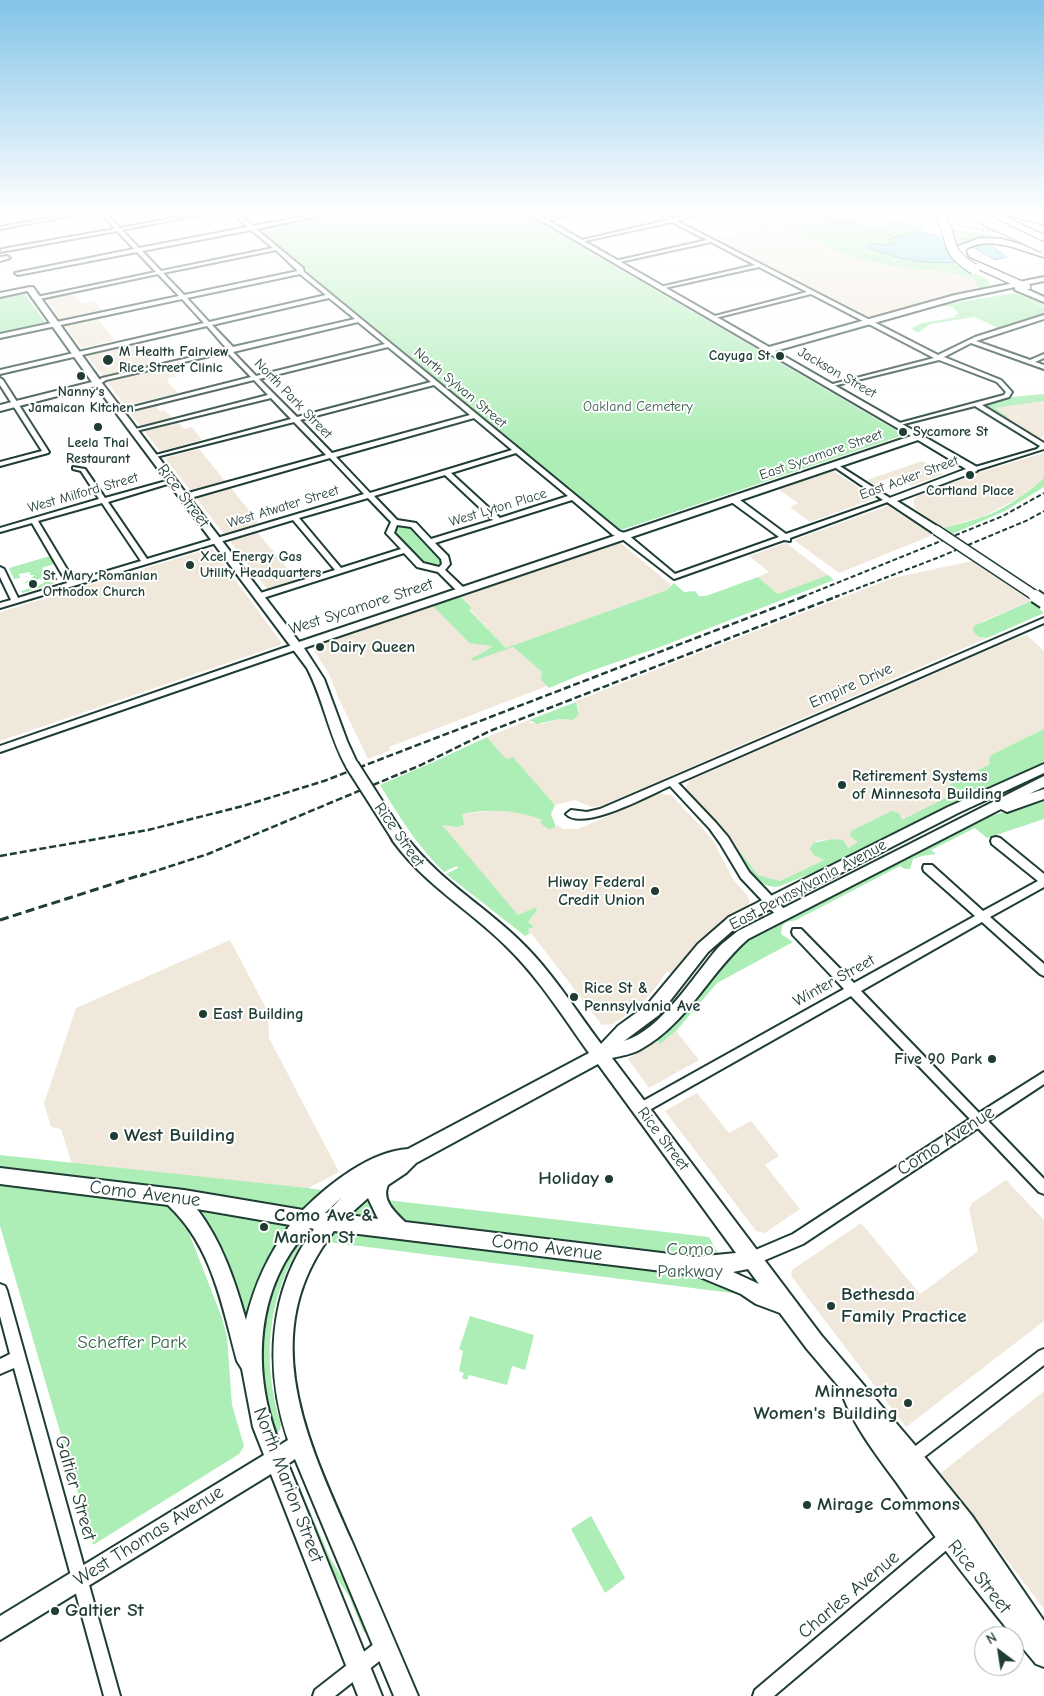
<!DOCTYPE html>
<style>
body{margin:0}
#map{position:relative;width:1044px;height:1696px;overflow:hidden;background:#fff;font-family:"Comic Neue",sans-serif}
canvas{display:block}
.north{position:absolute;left:974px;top:1626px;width:50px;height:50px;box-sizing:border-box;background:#fff;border:1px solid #a5b1ae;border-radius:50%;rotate:329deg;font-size:14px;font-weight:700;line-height:20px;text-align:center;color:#1f3d34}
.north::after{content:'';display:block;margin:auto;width:18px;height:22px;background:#1f3d34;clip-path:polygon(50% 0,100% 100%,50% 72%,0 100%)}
</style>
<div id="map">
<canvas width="1044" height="1696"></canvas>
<div class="north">N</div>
</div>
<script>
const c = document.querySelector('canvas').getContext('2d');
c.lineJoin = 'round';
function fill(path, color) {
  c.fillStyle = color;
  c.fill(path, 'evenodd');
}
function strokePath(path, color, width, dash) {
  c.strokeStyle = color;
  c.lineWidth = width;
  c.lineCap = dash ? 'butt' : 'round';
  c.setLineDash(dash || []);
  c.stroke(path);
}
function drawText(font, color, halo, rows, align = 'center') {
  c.font = font + ' "Comic Neue",sans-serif';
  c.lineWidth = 4;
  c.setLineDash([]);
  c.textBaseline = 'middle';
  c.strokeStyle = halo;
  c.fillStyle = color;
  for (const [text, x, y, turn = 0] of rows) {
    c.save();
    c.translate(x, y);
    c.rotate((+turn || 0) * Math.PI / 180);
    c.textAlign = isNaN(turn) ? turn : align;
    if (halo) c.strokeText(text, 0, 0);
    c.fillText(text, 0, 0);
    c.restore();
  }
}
fill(new Path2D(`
 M779 223 855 258 905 269 939 270 956 274 973 279 980 289 870 319 714 238Z
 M72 293 82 304 94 301 103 311 60 320 45 298Z
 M97 318 115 340 82 348 64 325Z
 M137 342 154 364 103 376 85 354Z
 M169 367 177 377 169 378 167 381 178 393 125 406 107 382Z
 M1044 401V435L1039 440 1004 418 1007 417 994 408Z
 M155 405 160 411 165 410 173 419 141 427 129 412Z
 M178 422 184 429 192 427 202 440 160 451 144 431Z
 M199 449 225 481 190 490 165 458Z
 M1044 453V478L1019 498 984 516 944 528 918 511 914 506 913 500 919 495 984 471Z
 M922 461 943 474 911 486 896 476 874 484 867 480Z
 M833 471 876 498 810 522 790 507 798 503 778 489Z
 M231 488 259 523 224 534 196 498Z
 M888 506 933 535 839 573 794 540Z
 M257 532 297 580 267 589 230 541Z
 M621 543 671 585 667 590 506 648 469 609 472 608 461 597Z
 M786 543 828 575 778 594 758 577 769 572 749 556Z
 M212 548 281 642 280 645 0 741V612Z
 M972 561 1031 601 983 621 982 638H987L601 806 591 807 575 800 555 805 513 757 506 759 487 737 529 720 531 723 542 724 560 719 573 720 579 710 576 701 699 653 893 578Z
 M433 606 469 643 488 644 492 647 472 659 513 647 542 672 541 680 547 686 389 747 391 750 368 759 339 699 329 674 312 647Z
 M1027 635 1044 651V729L991 755 990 764 945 787 954 794 847 848 834 839 816 841 814 855 824 860 780 881 758 875 735 844 686 790 687 784 691 780 1014 639Z
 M659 794 671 795 705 831 714 842 733 879 748 896 750 902 747 907 717 925 706 935 670 978 671 974 667 971 653 991 637 1008 613 1024 602 1025 528 929 534 927 528 922 537 910 536 907 518 915 441 825 456 827 463 819 461 814 500 810 522 813 542 820 540 823 556 827 557 825 563 829H578Z
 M230 940 268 1012 269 1038 339 1172 308 1188 72 1164 61 1129 51 1127 44 1103 76 1008Z
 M676 1031 699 1060 649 1088 628 1059 655 1039 660 1044Z
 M697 1093 729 1133 751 1121 779 1156 765 1165 800 1209 765 1233 756 1231 665 1111Z
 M1006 1180 1044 1220V1321L906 1427 791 1276 792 1270 861 1223 920 1294 978 1251 969 1209 972 1203Z
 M1044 1391V1609L941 1473Z`), '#f0e8da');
fill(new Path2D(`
 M335 214H525L904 435 618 531 306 273 308 270 259 229Z
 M736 214H865L921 225 935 251 961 268 987 279 990 285 980 289 973 279 945 271 905 269 864 260 846 255 779 223 763 227Z
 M950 228 1006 238 1021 245 970 241 959 246 950 239Z
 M24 293 46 323 0 333V298Z
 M1014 293 1044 302V307L1023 297 1044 308V313L997 328 975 317 931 324 919 332H915L912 328 922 323 956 317 954 315 959 314 952 307 942 305Z
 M1044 394V401L995 408 1008 417 1004 418 984 406 1012 397Z
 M1044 478V487L1005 511 952 534 944 528C957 524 972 521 985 516 1007 508 1027 493 1044 478Z
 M404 525 409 527 440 557 442 561C429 577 404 542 394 532L395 527Z
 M50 556 54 564 42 568 50 582 55 583 23 593 21 591 42 584 45 582 44 580 40 579 23 584 35 575H30V572L19 574 20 578 14 579 9 568Z
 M828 575 834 580 660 647 585 673 549 688 541 680 542 672 513 647 473 661 471 659 492 647 491 646 469 643 433 606 461 597 472 608 469 610 506 648 667 590 674 583 684 592 695 591 699 596H706L758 577 778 594Z
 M1031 601 1044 613 987 638 979 637 973 631 974 626Z
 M576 702 579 714 573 720 560 719 537 724 529 720Z
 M1044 729V762L835 864 780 886C758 894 738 853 729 837L758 875 780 881 824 860 814 855 810 849 813 843 832 839 843 840 848 848 858 842 850 836 851 831 892 811 899 813 902 820 953 794 945 787 990 764 989 758 991 755Z
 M487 737 506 759 513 757 555 805 551 814 556 827 549 829 540 823 542 820C515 809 489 809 462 814L464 825 456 827 442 825 518 915 536 907 537 910 528 922 534 927 528 929 530 933 525 936 446 874 458 868 457 866 444 872C417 846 399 816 380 785L429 764Z
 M1044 799V819L987 838 975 828 931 850 936 854 922 856 913 859 910 869H905L900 866 796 920 787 922 782 926 781 934 793 942 717 983 677 1030 660 1044 655 1039 724 959 749 938 976 821Z
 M0 1155 308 1188 395 1201 709 1237 740 1294 304 1239C267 1296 261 1360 281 1425L280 1430 276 1433 273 1432 266 1413 259 1340 284 1236 261 1274 246 1321 208 1228 183 1225 189 1233 222 1318 227 1337 232 1405 244 1446 239 1454 93 1545 0 1226Z
 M470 1316 534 1335 525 1370 512 1366 507 1385 469 1375 467 1380 462 1378 464 1373 459 1371 463 1351 459 1349Z
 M293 1471 330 1558 353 1595 368 1632 366 1633 363 1631 349 1596 328 1566 291 1474Z
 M591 1516 625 1578 605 1593 571 1529Z`), '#adedb6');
const water = new Path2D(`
 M910 231C936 234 954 237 967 261 934 266 899 260 868 248L872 244 896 245 888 241 898 235 910 236Z
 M963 239 987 242 1007 257 995 260 967 244Z`);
fill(water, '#8cdde5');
strokePath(water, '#609d9e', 1);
strokePath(new Path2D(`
 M824 214 828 222 857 223 861 225 860 229 863 230 885 231V234L896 237`), '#609d9e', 1);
const street = new Path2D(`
 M71 214H79L0 229V227Z
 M102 214H106L120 228 195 214H203L122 230 139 248 248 227 233 214H238L253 226 318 214H326L256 229 303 268 304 272 619 531 627 534 675 574 779 537 730 501V497H736L786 534 883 500 833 466 832 465 835 463 893 500 790 538V541L784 540 674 579 621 538 613 535 572 500 435 543 448 556 450 564 445 570 465 589 466 591 462 593H459L438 572 417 567 404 553 263 598H257V594L335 570 293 520 0 608V603L11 600 0 577V567L4 569 18 598 67 583 32 523 0 532V528L99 499 81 471 73 469V467L85 469 105 498 170 480H174V482L108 502 147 559 364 494 330 458 187 499H181V495L326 455 294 422 152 458V456L291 419 271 398 132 432V430L268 395 254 380 120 413 117 411 251 377 227 352 106 380 98 385 95 383 102 378 227 349 207 326 0 374V370L204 323 182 299 0 338V334L179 296 158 274 35 300 32 298 156 272 137 252 18 275 15 273 134 249 117 231 0 252 2 249 115 229ZM251 230 273 248 161 271 142 251ZM276 250 298 271 184 295 163 273ZM300 274 326 295 209 322 187 298ZM329 298 355 319 233 347 212 325ZM358 322 385 344 256 376 233 352ZM388 347 431 382 297 417 259 379ZM434 385 470 415 332 453 300 420ZM474 418 512 450 370 493 336 457ZM516 453 568 496 500 518 451 473ZM445 475 493 520 431 539 416 523 397 520 374 496ZM368 498 391 522 386 533 401 549 341 568 299 518ZM102 503 141 561 74 581 38 521ZM397 525 411 527 441 559 442 564 439 567 423 563 394 533Z
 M568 214H575L544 221 542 220Z
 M659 214H664L673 219 702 214 677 221 938 355 975 337 1044 315V319L976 341 1030 360 1044 354V358L1035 362 1044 365V369L971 343 944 357 1001 380 1012 392 1009 397 982 405 1044 443V449L974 471 971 469 972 468 1037 449 1040 446 975 406 896 426V424L1004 395 1006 392 997 382 939 360 829 387V385L934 358 811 294 711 319V317L807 292 759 267 660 289V287L755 265 711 242 615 263V261L707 240 672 222 580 242 578 241 668 220Z
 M1030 214 1044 216V218L1030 215Z
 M0 257 7 256 10 258 0 261Z
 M30 287 32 288V290L0 297V293Z
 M0 378 3 380 49 452 48 453 0 466V462L42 451 0 385Z
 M1044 618V623L678 783 716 823 728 837 749 872 786 911 787 914 786 917H778L741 878 720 843 710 829 670 786C650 795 582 832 566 814L571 810 587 812 600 809Z
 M298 643 302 646 301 648 0 752V746Z
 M996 837 1000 838 1044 874V887L990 917 1044 964V976L1040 974 982 922 861 991 979 1113 1044 1072V1084L988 1121 1044 1179V1194L1039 1192 978 1128 803 1244 751 1266 746 1264 744 1259 746 1254 793 1234 970 1119 851 996 644 1113 640 1114 636 1113 634 1109 636 1105 844 989 793 935 792 932 793 929H801L854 983 975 916 924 871 923 868 924 865H932L983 911 1038 881 992 844 991 841 992 838Z
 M0 1284 5 1286 7 1291 120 1696H104L14 1368 0 1374V1359L10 1354 0 1316Z
 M1044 1349V1365L915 1464 910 1467 905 1464 902 1459 905 1454 1039 1351Z
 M950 1528 956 1530 958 1536 956 1542 774 1696H753L755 1690 944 1530Z
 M385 1638 391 1640 393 1646 391 1652 335 1696H313L315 1690 379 1640Z`);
const secondary = new Path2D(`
 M530 214H537L769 347 955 295 1044 277V281L1020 286 1044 297V302L1015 290V287L959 299 775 351 977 467V471L897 501 940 528V532H932L884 500 966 469 918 440 304 648 324 679 347 741 358 765 357 768H347C329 737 324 700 307 668L96 386 0 411V405L92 382 26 289 33 287 102 383 299 642 911 436Z
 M1044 764V773L958 813 739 925 708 952 659 1015 624 1041C660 1031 694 976 717 949 723 942 731 937 738 931L1044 776V787L1029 794 1044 789V799L1007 812 1001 809 748 939C709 973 687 1024 641 1049 633 1054 621 1056 612 1058L821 1335 919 1450 972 1516 1044 1621V1667L1036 1664C988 1606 940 1546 897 1483 878 1457 856 1429 844 1399L846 1395 807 1349 780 1313 756 1304 741 1294 695 1275 334 1231C254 1333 307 1440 352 1542 374 1593 396 1644 418 1696H394L295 1459 288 1464 382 1696H358L271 1474 0 1640V1616L264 1455 253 1427 242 1369 237 1361C222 1305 212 1246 168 1205L0 1184V1168L184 1190 303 1210C329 1184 371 1151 408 1149L589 1053C563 1017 539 978 507 947 468 908 427 887 393 841L391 837 393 833H403C438 880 478 901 518 939 550 969 574 1008 601 1044L618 1026 647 1005 698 944 729 917 948 807ZM598 1064 736 1253 695 1257 405 1222C395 1212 381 1200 388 1185L406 1173 416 1163ZM342 1197 327 1213H325ZM368 1198 378 1219 349 1215ZM197 1209 290 1225C268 1256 255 1283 246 1320 235 1281 222 1242 197 1209ZM310 1228 314 1229C268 1290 264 1369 288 1440L280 1445C251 1373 254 1287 310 1228ZM748 1269 759 1284 733 1272Z`);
const highway = new Path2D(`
 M988 214H998L1044 235V242Z
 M1008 214H1023L1044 218V224L1009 216Z
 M980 238 1002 239 1044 251V257C1018 250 992 235 966 249V254L969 258 1030 285V289H1022L963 262 956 254 958 246Z`);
strokePath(street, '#1f3d34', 4);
strokePath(secondary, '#1f3d34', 4);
strokePath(highway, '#1f3d34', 3);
fill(street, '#fff');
fill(secondary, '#fff');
fill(highway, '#fff');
strokePath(new Path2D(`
 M898 214 1044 241`), '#1f3d34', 1, [4, 2]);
strokePath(new Path2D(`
 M802 597 1003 516 1044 493
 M835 597 937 558 1028 520 1044 511`), '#1f3d34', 2, [5, 2.5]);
strokePath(new Path2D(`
 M0 856 148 830 243 806 324 781 805 596
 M140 876 208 854 421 765 490 731 838 596`), '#1f3d34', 2.5, [7, 3]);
strokePath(new Path2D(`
 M0 920 144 874`), '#1f3d34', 3, [9, 4.5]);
const secondaryBridgeFar1 = new Path2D(`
 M936 530 1037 597`);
const secondaryBridge = new Path2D(`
 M1035 596 1044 602
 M352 765 398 837`);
const highwayBridge = new Path2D(`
 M939 214C956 241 941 249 974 269
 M979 217 1044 248`);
strokePath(secondaryBridgeFar1, '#1f3d34', 12, []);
strokePath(secondaryBridge, '#1f3d34', 16, []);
strokePath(highwayBridge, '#1f3d34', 12, []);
strokePath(secondaryBridgeFar1, '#fff', 9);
strokePath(secondaryBridge, '#fff', 12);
strokePath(highwayBridge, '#fff', 10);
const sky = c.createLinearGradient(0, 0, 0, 451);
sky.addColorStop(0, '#83c4e7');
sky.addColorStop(0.47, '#fff');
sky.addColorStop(1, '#ffffff00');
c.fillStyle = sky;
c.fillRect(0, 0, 1044, 451);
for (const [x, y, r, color] of [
 [780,356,5,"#1f3d34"],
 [108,360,6,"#1f3d34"],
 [81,376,5,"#1f3d34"],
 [98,427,5,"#1f3d34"],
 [903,432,5,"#1f3d34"],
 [970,475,5,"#1f3d34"],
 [190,565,5,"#1f3d34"],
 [33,584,5,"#1f3d34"],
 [320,647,5,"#1f3d34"],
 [842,785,5,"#1f3d34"],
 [655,891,5,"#1f3d34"],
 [574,997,5,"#1f3d34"],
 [203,1014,5,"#1f3d34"],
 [992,1059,5,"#1f3d34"],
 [114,1136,5,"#1f3d34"],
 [609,1179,5,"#1f3d34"],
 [264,1227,5,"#1f3d34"],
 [831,1306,5,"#1f3d34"],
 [908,1403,5,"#1f3d34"],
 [807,1505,5,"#1f3d34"],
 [55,1611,5,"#1f3d34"]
]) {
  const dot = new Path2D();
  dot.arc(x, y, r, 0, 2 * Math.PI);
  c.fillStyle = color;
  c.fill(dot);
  strokePath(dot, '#fff', 2);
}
drawText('bold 14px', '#1f3d34', '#fff', [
 ["M Health Fairview",119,352],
 ["Rice Street Clinic",119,368],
 ["Cayuga St",770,356,"right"],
 ["Nanny's",81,392,"center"],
 ["Jamaican Kitchen",81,408,"center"],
 ["Sycamore St",913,432],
 ["Leela Thai",98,443,"center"],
 ["Restaurant",98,459,"center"],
 ["Cortland Place",970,491,"center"],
 ["Xcel Energy Gas",200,557],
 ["Utility Headquarters",200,573],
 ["St. Mary Romanian",43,576],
 ["Orthodox Church",43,592]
], 'left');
drawText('14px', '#1f3d34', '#fff', [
 ["Jackson Street",837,373,30],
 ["North Sylvan Street",460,388,40],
 ["North Park Street",293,399,46],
 ["East Sycamore Street",821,455,-19],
 ["East Acker Street",909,478,-20],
 ["West Milford Street",83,493,-16],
 ["West Atwater Street",283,507,-17],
 ["West Lyton Place",498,508,-17]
]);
drawText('14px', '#3b604e', '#fff', [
 ["Oakland Cemetery",638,407]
]);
drawText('16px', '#1f3d34', '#fff', [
 ["Rice Street",183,496,53],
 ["West Sycamore Street",361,607,-18],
 ["Empire Drive",851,686,-24],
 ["Rice Street",399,835,55],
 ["East Pennsylvania Avenue",808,885,-28],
 ["Winter Street",834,981,-29],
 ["Rice Street",663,1139,53]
]);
drawText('bold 16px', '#1f3d34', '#fff', [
 ["Dairy Queen",330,647],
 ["Retirement Systems",852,776],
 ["of Minnesota Building",852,794],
 ["Hiway Federal",645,882,"right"],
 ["Credit Union",645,900,"right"],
 ["Rice St &",584,988],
 ["Pennsylvania Ave",584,1006],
 ["East Building",213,1014],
 ["Five 90 Park",982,1059,"right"]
], 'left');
drawText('bold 19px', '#1f3d34', '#fff', [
 ["West Building",124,1136],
 ["Holiday",599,1179,"right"],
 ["Como Ave &",274,1216],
 ["Marion St",274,1238],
 ["Bethesda",841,1295],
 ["Family Practice",841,1317],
 ["Minnesota",898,1392,"right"],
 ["Women's Building",898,1414,"right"],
 ["Mirage Commons",817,1505],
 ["Galtier St",65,1611]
], 'left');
drawText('19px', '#1f3d34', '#fff', [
 ["Como Avenue",946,1141,-33],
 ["Como Avenue",145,1194,7],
 ["Como Avenue",547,1248,7],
 ["North Marion Street",288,1485,69],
 ["Galtier Street",75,1488,74],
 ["West Thomas Avenue",149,1536,-32],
 ["Rice Street",979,1577,51],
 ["Charles Avenue",849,1595,-40]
]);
drawText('19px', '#3b604e', '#fff', [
 ["Como",690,1250],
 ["Parkway",690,1272],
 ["Scheffer Park",132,1343]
]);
</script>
